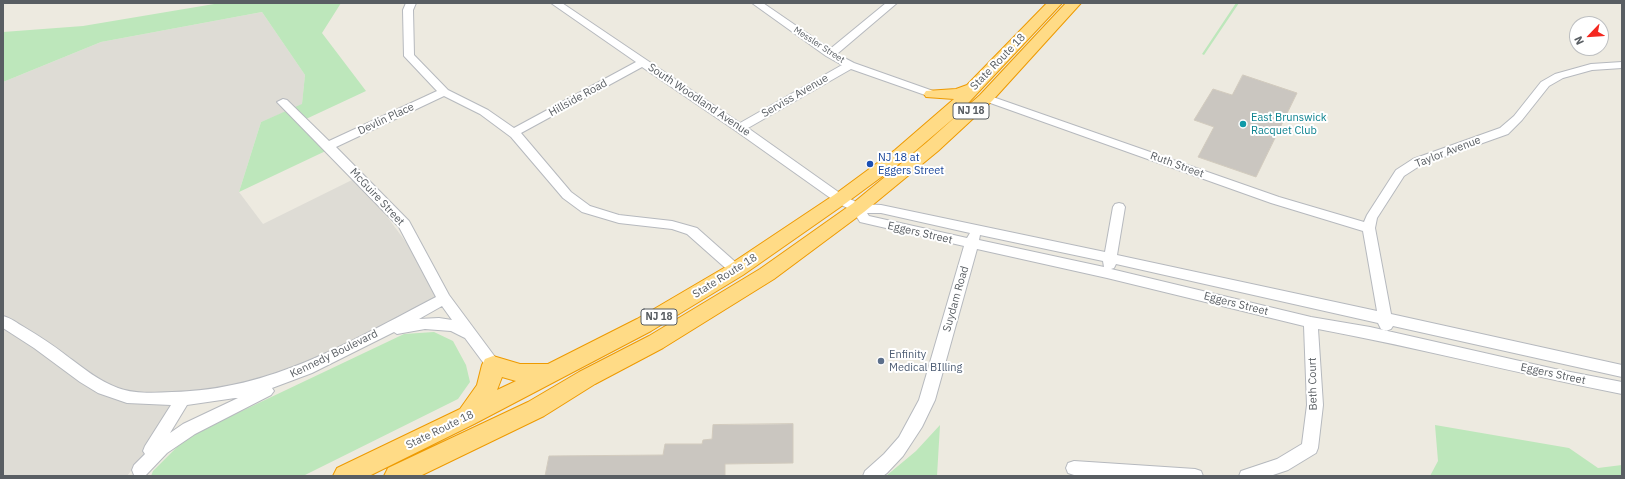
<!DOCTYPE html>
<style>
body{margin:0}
#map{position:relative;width:1625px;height:479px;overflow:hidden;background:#edeae0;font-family:"IBM Plex Sans",sans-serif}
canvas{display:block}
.frame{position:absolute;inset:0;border:4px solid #595e63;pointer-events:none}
.north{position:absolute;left:1569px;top:16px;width:40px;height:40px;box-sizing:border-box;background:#fff;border:1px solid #bdbfc1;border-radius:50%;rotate:245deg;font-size:11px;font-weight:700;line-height:16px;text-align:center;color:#595e63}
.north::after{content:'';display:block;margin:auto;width:14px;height:18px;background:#f42820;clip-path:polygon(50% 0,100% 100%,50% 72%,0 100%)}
</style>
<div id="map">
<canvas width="1625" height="479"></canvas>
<div class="frame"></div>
<div class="north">N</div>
</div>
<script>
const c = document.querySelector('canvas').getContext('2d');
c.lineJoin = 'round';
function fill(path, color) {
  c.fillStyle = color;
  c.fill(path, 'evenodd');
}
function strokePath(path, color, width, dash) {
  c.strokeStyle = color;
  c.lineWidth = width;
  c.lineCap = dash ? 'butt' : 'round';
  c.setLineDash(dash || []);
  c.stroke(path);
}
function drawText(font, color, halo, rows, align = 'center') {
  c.font = font + ' "IBM Plex Sans",sans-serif';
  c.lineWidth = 4;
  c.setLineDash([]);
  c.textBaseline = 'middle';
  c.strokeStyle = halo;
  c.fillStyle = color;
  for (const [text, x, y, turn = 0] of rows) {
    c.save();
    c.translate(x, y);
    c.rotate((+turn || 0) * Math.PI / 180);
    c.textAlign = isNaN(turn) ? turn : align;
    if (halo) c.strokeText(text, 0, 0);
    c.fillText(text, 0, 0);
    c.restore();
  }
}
fill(new Path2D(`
 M262 12 305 75 302 105 261 122 239 192 263 224 358 177 444 294 315 363 188 398 127 476H3V82L101 42Z`), '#dedcd5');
fill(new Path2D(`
 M220 3H341L322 33 366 91 306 119 332 148 239 192 261 122 302 104 305 75 262 12 101 42 3 82V32L83 26Z
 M1236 3H1239L1204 55 1210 58 1202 54Z
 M434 332 453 341 466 365 470 382 458 399 303 476H151L153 471 187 437 404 334Z
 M940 425 937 476H886L916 451Z
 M1435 425 1569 448 1598 468 1622 465V476H1430L1438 461Z`), '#bde7bb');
const building = new Path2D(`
 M1243 75 1297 93 1256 177 1198 157 1214 127 1194 120 1213 89 1232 95Z
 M793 424V463L725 464V476H545L549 456 663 455 665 444H702L703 440 712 439 713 425Z`);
fill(building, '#cac6c0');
strokePath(building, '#d2cbbe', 1);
const minor = new Path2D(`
 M406 3H416L413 10 414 55 448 90 488 110 514 128 636 62 551 3H562L740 123 842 65 826 56 752 3H763L830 49 886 3H897L837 54 854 63 936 92 937 94 936 96H928L851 69 748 128 844 196 860 204 881 205 1105 252 1113 207 1115 204 1119 203 1123 204 1125 207 1117 255 1377 311 1363 231 1271 203 982 100 981 98 986 95 990 96 1279 197 1364 222 1367 215 1396 170 1413 159 1500 128 1514 116 1541 82 1555 74 1591 64 1622 62V68L1592 70 1563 78 1549 86 1522 120 1508 134 1421 165 1404 176 1377 218 1375 228 1391 314 1622 365V377L1393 326 1391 329 1386 331 1381 329 1378 323 1116 264 1114 268 1111 269 1311 317 1370 327 1555 369 1622 382V394C1520 374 1420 348 1318 329L1323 405 1318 448 1316 453 1288 470 1270 476H1239L1241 471 1277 459 1302 444 1307 405 1304 326 1107 278 977 249 935 400 922 427 903 456 887 473 883 476H863L865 471 884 454 899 437 919 400 964 246 860 222 853 211 836 202 736 131 642 67 521 133 571 192 590 206 619 215 672 221 697 228 741 267 743 270 741 273 736 275 731 273 687 234 672 229 619 223 582 212 563 198 511 137 480 114 444 96 336 147 409 221 449 295 498 361 500 365 498 369 493 371 488 369 465 338 451 331 425 329 397 334 394 332 312 373 272 388 274 391 271 395 195 434 167 453 146 475H134L132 470 134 465 145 454 143 451 145 446 171 405 127 403 98 393 80 382 34 348 3 328V316C11 318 17 323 24 327 39 336 53 345 67 356 83 368 99 381 118 388 134 394 154 393 172 392 272 390 349 342 436 297L399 227 277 102 283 99 287 100 329 141 437 91 404 56 403 10ZM867 213H881L970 233 967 238 869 216ZM980 235 1103 261 1104 267 979 240ZM442 306 452 320 439 318 419 319ZM235 398H238L183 424 170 433 187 405Z
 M1074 461 1195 469 1201 471 1203 476 1074 475 1068 473 1066 468 1068 463Z`);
const highway = new Path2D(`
 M1047 3H1062L955 117 907 158 846 203 743 275 651 331 474 424 369 476H333L337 468 460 409 477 385 482 365 485 359 493 356 520 364H548L637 319 729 265 834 195 895 150 954 99 926 97 924 94 926 91 956 89 967 85ZM502 377 516 381 497 390Z
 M1066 3H1081L992 101 938 151 864 212 774 279 663 348 595 384 544 416 420 476H384L388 468 528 402 579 372 649 336 760 269 852 204 926 143 980 95Z`);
strokePath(minor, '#b6b9be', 2);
strokePath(highway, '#ee9a00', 2);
fill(minor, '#fff');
fill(highway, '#ffdb86');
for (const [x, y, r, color] of [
 [1243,124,4,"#0f9aa8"],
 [870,164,4,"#1a4fb4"],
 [881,361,4,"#5c6f8a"]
]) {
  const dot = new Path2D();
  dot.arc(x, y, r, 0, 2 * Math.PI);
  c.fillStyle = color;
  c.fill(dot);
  strokePath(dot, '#fff', 1.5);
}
drawText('9px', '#595e63', '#fff', [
 ["Messler Street",819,45,33]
]);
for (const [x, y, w] of [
 [971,111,36],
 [659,317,36]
]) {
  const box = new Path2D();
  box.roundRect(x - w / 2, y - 8, w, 16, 3);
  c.fillStyle = '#fff';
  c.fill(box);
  strokePath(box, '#595e63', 1);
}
drawText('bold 10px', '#595e63', null, [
 ["NJ 18",971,111],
 ["NJ 18",659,317]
]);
drawText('11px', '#595e63', '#fff', [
 ["State Route 18",998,62,-46],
 ["Serviss Avenue",795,96,-30],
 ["Hillside Road",578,98,-29],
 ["South Woodland Avenue",699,100,34],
 ["Devlin Place",386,119,-25],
 ["Taylor Avenue",1448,152,-21],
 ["Ruth Street",1177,165,20],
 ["McGuire Street",377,197,47],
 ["Eggers Street",920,233,13],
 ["State Route 18",725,276,-32],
 ["Suydam Road",956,299,-74],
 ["Eggers Street",1236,304,14],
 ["Kennedy Boulevard",334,354,-26],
 ["Eggers Street",1553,374,12],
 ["Beth Court",1313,384,-91],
 ["State Route 18",440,430,-26]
]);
drawText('11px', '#0d838f', '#fff', [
 ["East Brunswick",1251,118],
 ["Racquet Club",1251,131]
], 'left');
drawText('11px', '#164399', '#fff', [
 ["NJ 18 at",878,158],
 ["Eggers Street",878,171]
], 'left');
drawText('11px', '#4e5e75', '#fff', [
 ["Enfinity",889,355],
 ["Medical BIlling",889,368]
], 'left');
</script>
